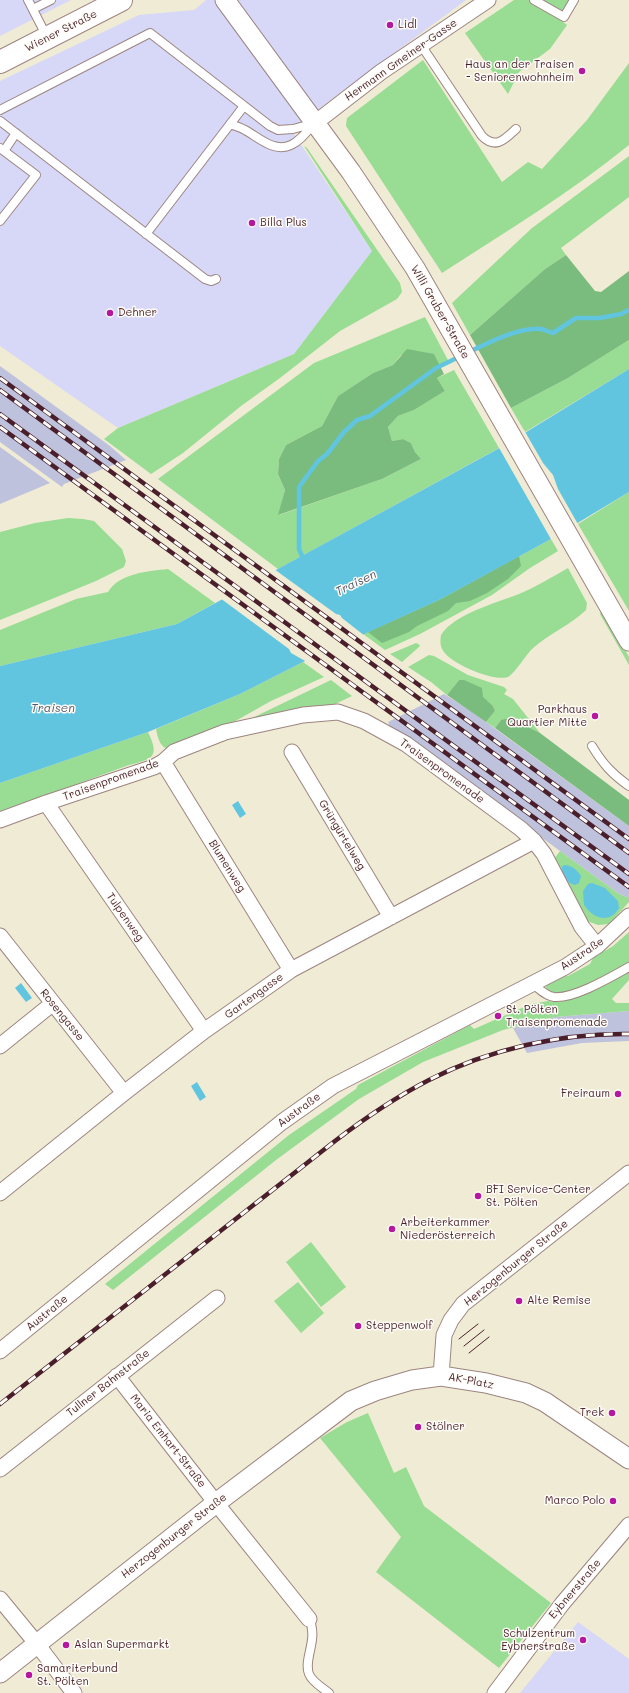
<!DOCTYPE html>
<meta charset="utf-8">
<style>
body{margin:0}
canvas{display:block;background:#f0ebd4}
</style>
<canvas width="629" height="1693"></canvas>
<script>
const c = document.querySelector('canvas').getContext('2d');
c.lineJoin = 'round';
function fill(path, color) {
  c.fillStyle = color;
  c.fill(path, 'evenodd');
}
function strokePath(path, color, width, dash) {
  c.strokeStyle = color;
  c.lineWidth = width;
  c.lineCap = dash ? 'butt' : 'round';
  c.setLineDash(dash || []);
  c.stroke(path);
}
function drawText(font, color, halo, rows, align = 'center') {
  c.font = font + ' Mali,sans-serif';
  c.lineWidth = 3;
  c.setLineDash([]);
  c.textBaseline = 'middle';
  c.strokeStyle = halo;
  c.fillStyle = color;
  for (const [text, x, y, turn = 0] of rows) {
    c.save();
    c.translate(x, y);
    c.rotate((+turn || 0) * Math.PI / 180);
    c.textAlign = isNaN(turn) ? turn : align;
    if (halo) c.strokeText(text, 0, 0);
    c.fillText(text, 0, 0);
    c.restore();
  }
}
fill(new Path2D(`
 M0 0H71L0 36Z
 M206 0H466L325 104 292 131 372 251 294 354 118 428 0 346V81L139 15 194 10Z
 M578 1622 629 1659V1693H520Z`), '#d7d7f8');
fill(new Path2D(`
 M0 366 110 446 126 460 64 484 62 487 0 442Z
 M0 447 50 483 0 504Z
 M444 694 468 709 629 826V898L619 894 390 727 388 722Z
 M629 1011V1041L582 1043 527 1053 513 1028 555 1017Z`), '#bfc2dd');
fill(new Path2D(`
 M514 0H570L558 18 567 25 550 49 519 72 508 94 465 33Z
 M423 60 502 182 528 162 542 169 587 120 629 63V145C570 193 505 232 442 273L346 126 347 118Z
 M304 146 307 148 400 283 402 292 397 299 340 331 280 378 241 406 183 453 151 474 104 439 118 428 294 354 372 251Z
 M629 156V197L561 248 566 255 545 269 470 335 452 303 532 228Z
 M425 317 449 362 440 366 401 355 393 365 373 373 338 396 322 426 286 445 279 459 278 474 285 490 279 515 382 479 421 459 415 452 411 443 403 439 392 441 388 427 398 416 414 410 445 391 437 378 454 370 499 448 278 569 158 479 314 363Z
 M629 340V369L525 432 511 408 568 378Z
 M629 492V611L578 524Z
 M68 518 83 519 94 521 122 549 126 561 124 567 96 581 0 620V532L35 523Z
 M551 539 558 551 530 568 492 595 420 634 385 650 363 634 441 599Z
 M568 568 587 603 586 610C571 625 548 634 532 649 526 655 514 674 508 677 494 682 452 664 444 652 440 647 440 641 441 635 454 614 496 603 519 594 536 587 552 577 568 568Z
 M168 569 215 603 177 624 0 666V630L76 599 108 592C119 573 149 571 168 569Z
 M602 610 629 657V665L600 614Z
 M416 643 420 645 419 647 402 662 390 654Z
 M429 655 434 656 468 675 504 687 507 690 504 694 513 699 540 733 513 719 501 720 495 728 486 722 495 711 493 706 459 680 447 695 431 682 408 667Z
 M303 662 324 677 271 701 223 728 171 749C160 749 158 738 156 729L240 694Z
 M331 680 352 696 329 707 248 720Z
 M148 732C160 757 153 759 129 765L0 812V783Z
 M560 851 619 894 629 898V902L609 924 598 925 587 921 554 859Z
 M629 932V964C614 972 563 1001 549 991 546 989 546 986 545 983L564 974 568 976 590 964 593 958 613 946Z
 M629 971V980L612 999 616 1003H629V1011L555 1017 503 1030 423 1062 359 1099 276 1160 113 1290 105 1284 289 1135 356 1089 358 1085 470 1025 474 1029 531 1004 548 1001 558 1002 573 998 599 987Z
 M311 1242 346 1287 321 1307 286 1262Z
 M298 1282 324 1313 301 1333 274 1301Z
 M368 1413 394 1473 406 1467 424 1506 551 1603 499 1668 376 1572 401 1537 320 1438 347 1422Z`), '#99dc93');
fill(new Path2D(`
 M566 255 595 291 601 292 629 271V340L568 378 511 408 470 335 545 269Z
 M407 349 434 354 444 374 437 378 445 391 414 410 398 416 388 427 392 441 403 439 411 443 415 452 421 459 382 479 278 515 285 490 278 474 279 459 286 445 322 426 338 396 373 373 393 365Z
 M519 556 521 566 508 579 487 593 470 601 456 603 448 611 417 626 409 632 382 643 368 632 441 599Z
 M459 680H464L482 688 483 697 493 706 495 711 486 722 447 695Z
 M505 719H513L540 733 629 800V826L495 728 501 720Z`), '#7abc7d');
fill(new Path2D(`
 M629 369V492L551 539 441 599 303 662 240 694 148 732 0 783V666L177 624 505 445Z
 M238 801 246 814 240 818 232 805Z
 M564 865C572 865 577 870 581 876L579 883 575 885C567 883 561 875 562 867Z
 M592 883 605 888 618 901 619 908C610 924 593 919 584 905L583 891 588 884Z
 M21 983 32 998 26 1002 15 988Z
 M197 1082 206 1097 200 1101 191 1086Z`), '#62c5e0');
fill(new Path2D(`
 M524 430 543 463 553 475 558 489 579 526 552 541 498 446Z
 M274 569 336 614 340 615 342 618 365 636 307 662 291 653 289 649 220 598Z`), '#f0ebd4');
strokePath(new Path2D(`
 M469 352C488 343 519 327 541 329 545 330 549 332 553 333L576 318H600L621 314 629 310
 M302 556 299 549V487L318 461 327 454 344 432 357 420 370 416 436 368 461 356`), '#62c5e0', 4.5);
const service = new Path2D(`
 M28 0 47 37
 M534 0 564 17 574 0
 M33 9 51 0
 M421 45 482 136C496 150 505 139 516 129
 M0 110 150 33 270 126 278 130 293 129 315 123
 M0 121 205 279 211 281 216 279
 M230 124C235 126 240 127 245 130 258 137 274 153 291 145 300 141 308 131 314 123
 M0 148 36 175 0 221
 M4 151 16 133
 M146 234 244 106
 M592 746C603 764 612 774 629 786
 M533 984C539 989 546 996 554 997 574 999 611 977 629 967
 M309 1619C319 1639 303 1659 309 1674 312 1682 323 1688 329 1693`);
const minor = new Path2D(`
 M315 123 381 72 488 0
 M292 752 391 917
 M163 762 291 970
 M46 803 204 1031
 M0 820 46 803 154 767 163 762 174 752 225 732 303 715 338 712 364 721 406 744 521 829 534 841 544 854 582 927 597 946
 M0 936 124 1093
 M0 1046 52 1004
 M0 1193 124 1093 204 1031 291 970 534 841
 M0 1351 282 1122 333 1086 565 967 597 946 629 916
 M117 1376 216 1503 309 1619
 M441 1376 444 1335 451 1320 463 1304 629 1173
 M0 1469 217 1298
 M0 1599 37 1644 74 1693
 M495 1693 562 1604 629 1525`);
const tertiary = new Path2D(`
 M225 0 351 172 415 268 629 641
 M0 1673 216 1503 351 1401 375 1391 395 1385 412 1380 441 1376 486 1383 526 1393 545 1402 629 1459`);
const primary = new Path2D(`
 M0 62 121 0`);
strokePath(service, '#9d8580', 10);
strokePath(minor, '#9d8580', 17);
strokePath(tertiary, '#9d8580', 21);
strokePath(primary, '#9d8580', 24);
strokePath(service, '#fff', 8);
strokePath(minor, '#fff', 15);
strokePath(tertiary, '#fff', 19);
strokePath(primary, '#fff', 22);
strokePath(new Path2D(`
 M459 1339 478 1324
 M464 1346 484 1330
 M469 1353 489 1337`), '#4a1f2b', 1);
const rail = new Path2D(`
 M0 378 629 839
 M0 390 629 853
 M0 414 629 874
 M0 427 629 887
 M0 1404 335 1141C365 1118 396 1097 429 1080 489 1049 562 1033 629 1034`);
strokePath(rail, '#4a1f2b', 4.5);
strokePath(rail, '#fdfcf7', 3, [9]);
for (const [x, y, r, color] of [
 [390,25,4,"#b5179e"],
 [582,71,4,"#b5179e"],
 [252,223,4,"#b5179e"],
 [110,313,4,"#b5179e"],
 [595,716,4,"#b5179e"],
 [498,1016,4,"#b5179e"],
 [618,1094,4,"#b5179e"],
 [478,1196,4,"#b5179e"],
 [392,1229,4,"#b5179e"],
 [519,1301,4,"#b5179e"],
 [358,1326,4,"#b5179e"],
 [612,1413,4,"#b5179e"],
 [418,1427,4,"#b5179e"],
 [613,1501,4,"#b5179e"],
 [583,1640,4,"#b5179e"],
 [66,1645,4,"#b5179e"],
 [29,1675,4,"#b5179e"]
]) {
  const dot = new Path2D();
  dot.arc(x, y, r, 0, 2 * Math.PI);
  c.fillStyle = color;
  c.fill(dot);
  strokePath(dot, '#fdfcf7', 1.5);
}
drawText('11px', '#4a1f2b', '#fdfcf7', [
 ["Lidl",398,25],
 ["Haus an der Traisen",574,65,"right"],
 ["- Seniorenwohnheim",574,78,"right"],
 ["Billa Plus",260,223],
 ["Dehner",118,313],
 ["Parkhaus",587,710,"right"],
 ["Quartier Mitte",587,723,"right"],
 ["St. Pölten",506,1010],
 ["Traisenpromenade",506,1023],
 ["Freiraum",610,1094,"right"],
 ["BFI Service-Center",486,1190],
 ["St. Pölten",486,1203],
 ["Arbeiterkammer",400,1223],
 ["Niederösterreich",400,1236],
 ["Alte Remise",527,1301],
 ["Steppenwolf",366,1326],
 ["Trek",604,1413,"right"],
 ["Stölner",426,1427],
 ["Marco Polo",605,1501,"right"],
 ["Schulzentrum",575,1634,"right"],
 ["Eybnerstraße",575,1647,"right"],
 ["Aslan Supermarkt",74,1645],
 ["Samariterbund",37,1669],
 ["St. Pölten",37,1682]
], 'left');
drawText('11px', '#4a1f2b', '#fdfcf7', [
 ["Wiener Straße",61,31,-27],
 ["Hermann Gmeiner-Gasse",401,60,-35],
 ["Willi Gruber-Straße",440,312,60],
 ["Traisenpromenade",442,771,36],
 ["Traisenpromenade",111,780,-20],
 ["Grüngürtelweg",342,835,59],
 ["Blumenweg",227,866,58],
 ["Tulpenweg",125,917,55],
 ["Austraße",582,954,-34],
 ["Gartengasse",254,996,-36],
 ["Rosengasse",62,1015,51],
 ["Austraße",299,1110,-36],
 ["Herzogenburger Straße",516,1263,-39],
 ["Austraße",47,1313,-39],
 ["AK-Platz",471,1381,11],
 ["Tullner Bahnstraße",108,1383,-38],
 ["Maria Emhart-Straße",168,1441,52],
 ["Herzogenburger Straße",174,1536,-38],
 ["Eybnerstraße",575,1589,-50]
]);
drawText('italic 12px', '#52596a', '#fdfcf7', [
 ["Traisen",356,583,-26],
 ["Traisen",53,708]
]);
</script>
